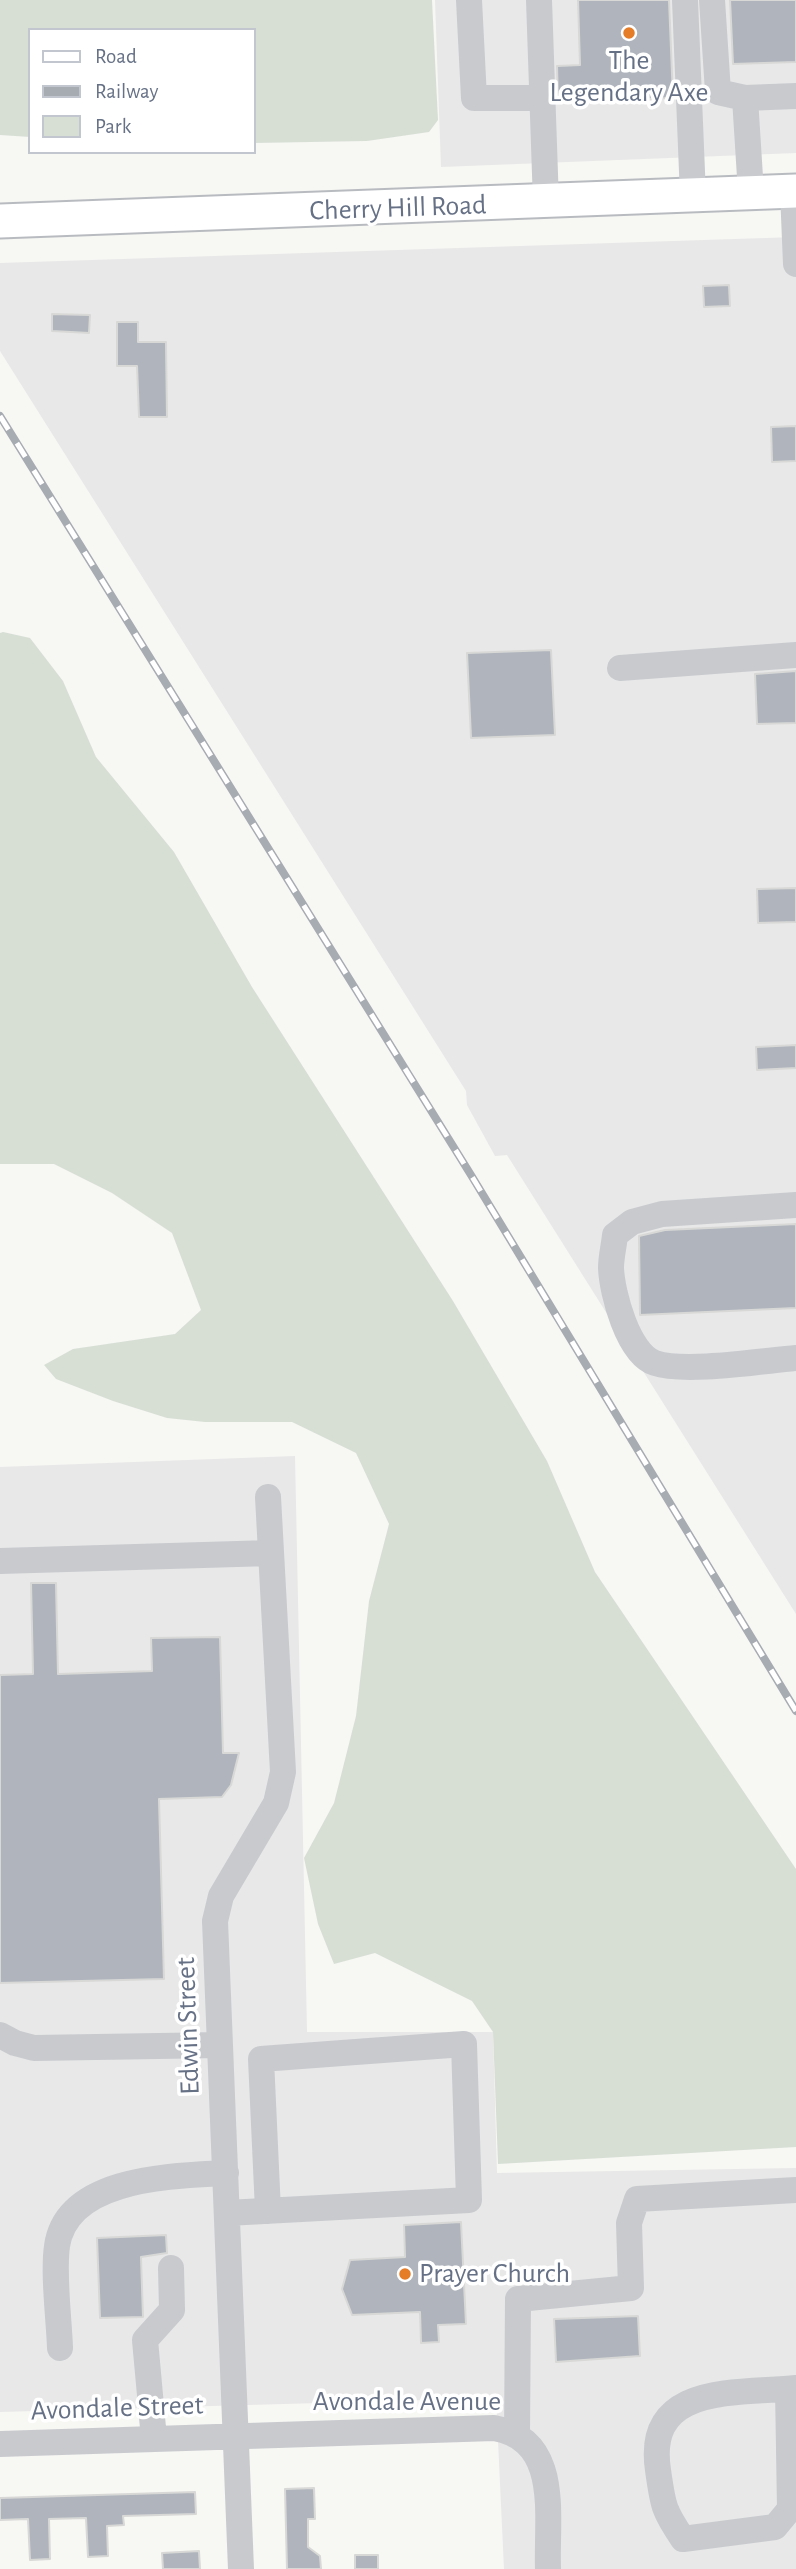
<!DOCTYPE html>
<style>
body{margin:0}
#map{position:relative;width:796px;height:2569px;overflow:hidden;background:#f7f7f4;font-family:"Alegreya Sans",sans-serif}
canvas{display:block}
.legend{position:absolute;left:28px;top:28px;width:228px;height:126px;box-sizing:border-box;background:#fff;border:2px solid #c2c6cf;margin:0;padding:9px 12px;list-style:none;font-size:21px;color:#667186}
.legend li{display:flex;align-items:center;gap:14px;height:35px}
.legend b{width:35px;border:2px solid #c2c6cf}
</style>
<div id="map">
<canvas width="796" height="2569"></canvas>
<ul class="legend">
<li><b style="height:9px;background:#fff"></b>Road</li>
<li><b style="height:9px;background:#a7abb2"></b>Railway</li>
<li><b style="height:19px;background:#d7dfd5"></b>Park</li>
</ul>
</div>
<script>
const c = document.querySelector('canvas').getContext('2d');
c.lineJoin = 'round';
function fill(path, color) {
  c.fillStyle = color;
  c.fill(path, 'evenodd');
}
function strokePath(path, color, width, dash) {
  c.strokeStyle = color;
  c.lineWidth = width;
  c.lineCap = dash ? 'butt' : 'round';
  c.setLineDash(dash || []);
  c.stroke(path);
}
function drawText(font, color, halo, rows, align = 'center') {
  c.font = font + ' "Alegreya Sans",sans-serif';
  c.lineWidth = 7;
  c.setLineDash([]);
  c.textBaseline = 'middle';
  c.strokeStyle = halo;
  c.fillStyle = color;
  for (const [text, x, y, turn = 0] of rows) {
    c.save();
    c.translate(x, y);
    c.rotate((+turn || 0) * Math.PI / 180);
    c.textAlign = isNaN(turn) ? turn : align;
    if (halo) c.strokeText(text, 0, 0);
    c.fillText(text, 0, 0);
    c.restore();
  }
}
fill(new Path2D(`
 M435 0H796V153L441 167Z
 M796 237V1614L507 1155 495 1156 467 1105 466 1091 0 351V263Z
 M295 1456 307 2032H493L497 2173 796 2168V2569H504L496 2398 0 2412V1467Z`), '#e8e8e8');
fill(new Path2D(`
 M0 0H432L438 120 429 132 367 141 254 143V30H30V137L0 135Z
 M3 632 30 638 63 681 96 757 174 852 252 987 453 1301 547 1461 595 1572 796 1869V2147L498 2164 493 2032 472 2001 375 1953 334 1964 318 1924 304 1858 334 1803 356 1716 369 1601 389 1524 356 1453 292 1422H205L167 1418 113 1401 56 1379 44 1365 73 1349 175 1334 201 1310 172 1233 112 1193 54 1164H0V633Z`), '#d7dfd5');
const building = new Path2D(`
 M578 0H669L673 98 558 102 557 66 580 65Z
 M730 0H796V62L733 64Z
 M729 285 730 306 704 307 703 286Z
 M52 314 90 315 89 333 52 331Z
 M117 322H138V342H166L167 417H139L137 366H117Z
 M796 426V461L772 462 771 427Z
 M551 650 555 735 471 738 467 653Z
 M796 671V723L757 724 755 674Z
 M796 888V922L758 923 757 889Z
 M796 1045V1068L757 1070 756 1047Z
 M796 1224V1308L640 1315 639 1236 665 1230Z
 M31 1583H56L58 1674 152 1671 151 1638 220 1637 223 1753H239L231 1785 222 1797 159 1799 164 1979 0 1983V1675L33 1674Z
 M461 2222 466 2324 438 2325 439 2342 421 2343 420 2312 352 2315 342 2289 350 2260 405 2257 404 2225Z
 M166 2235 167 2253 141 2257 143 2317 100 2318 97 2238Z
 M638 2316 640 2356 556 2362 554 2319Z
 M314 2488 315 2519H308V2547L320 2556 321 2569H287L285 2489Z
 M195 2492 196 2514 123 2516 124 2525 107 2526 108 2556 88 2557 86 2518 49 2519 50 2559 30 2560 28 2519 0 2520V2498Z
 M199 2551 200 2569H163L162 2553Z
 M355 2555H378V2569H355Z`);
fill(building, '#b0b5bd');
strokePath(building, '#d8d9d7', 2);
const major = new Path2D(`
 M0 221 796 191`);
strokePath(major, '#b8bbc0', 37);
strokePath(new Path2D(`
 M469 0 474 98H543
 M539 0 546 203
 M685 0 693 196
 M712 0 718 92 745 98 796 96
 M745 98 751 193
 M793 192 796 264
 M620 668 796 655
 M796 1205 662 1214 632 1222 615 1235C614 1246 611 1257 611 1268 612 1293 628 1354 655 1363 685 1373 761 1361 796 1358
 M0 1561 271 1553
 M0 2035 15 2043 34 2048 220 2045
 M227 2213 469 2200 464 2044 261 2059 268 2211
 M60 2348C59 2319 53 2274 57 2246 67 2177 173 2176 226 2173
 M788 2389 790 2509 775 2527 683 2539C663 2510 663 2505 658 2470 645 2383 736 2394 796 2388
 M517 2435 518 2299 631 2288 629 2223 637 2199 796 2190
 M154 2439 145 2340 172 2310 171 2268
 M0 2444 494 2428C562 2440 546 2516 548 2569
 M241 2569 215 1921 221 1896 276 1803 283 1772 268 1497`), '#c8cace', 26);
strokePath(major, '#fff', 33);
const rail = new Path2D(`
 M0 416 471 1175 796 1711`);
strokePath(rail, '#a7abb2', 8);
strokePath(rail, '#fff', 5, [16]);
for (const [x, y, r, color] of [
 [629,33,7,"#e47c28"],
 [405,2274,7,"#e47c28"]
]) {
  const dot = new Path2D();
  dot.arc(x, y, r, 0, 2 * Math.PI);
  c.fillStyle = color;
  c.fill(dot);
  strokePath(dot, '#fff', 2.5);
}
drawText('28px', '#667186', '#fff', [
 ["The",629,61],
 ["Legendary Axe",629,93],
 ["Prayer Church",419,2274,"left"]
]);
drawText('28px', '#667186', '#fff', [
 ["Cherry Hill Road",398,208,-2],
 ["Edwin Street",188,2026,-92],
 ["Avondale Avenue",407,2402],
 ["Avondale Street",117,2408,-2]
]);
</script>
